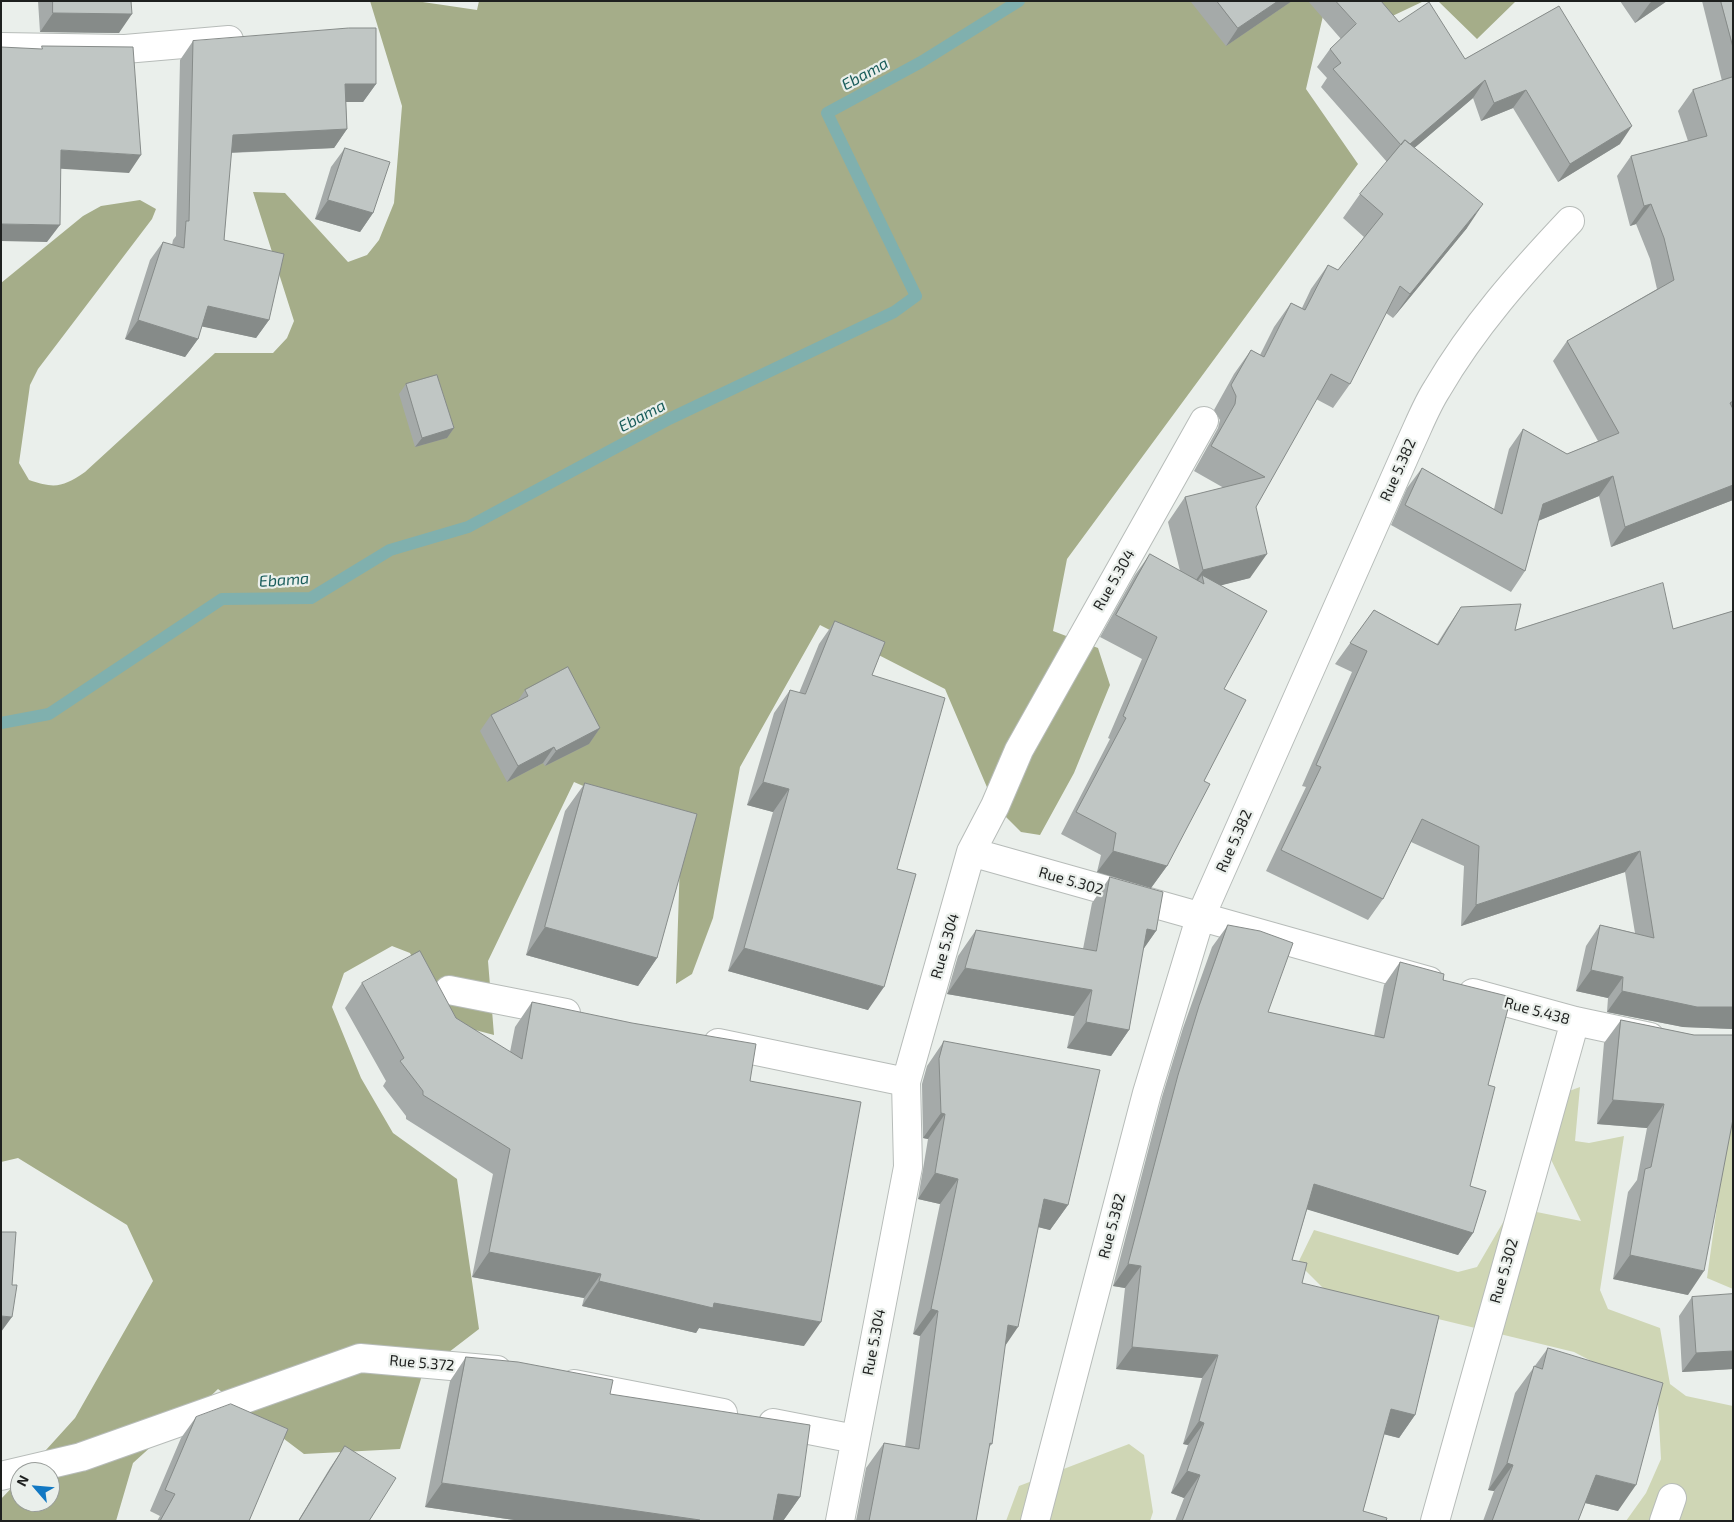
<!DOCTYPE html>
<style>
body{margin:0}
#map{position:relative;width:1734px;height:1522px;overflow:hidden;background:#eaefeb;font-family:"Exo 2",sans-serif}
canvas{display:block}
.frame{position:absolute;inset:0;border:2px solid #1e201f;pointer-events:none}
.north{position:absolute;left:10px;top:1462px;width:50px;height:50px;box-sizing:border-box;background:#eaefeb;border:1px solid #989c99;border-radius:50%;rotate:297deg;font-size:14px;font-weight:700;line-height:20px;text-align:center;color:#1e201f}
.north::after{content:'';display:block;margin:auto;width:18px;height:22px;background:#1278c3;clip-path:polygon(50% 0,100% 100%,50% 72%,0 100%)}
</style>
<div id="map">
<canvas width="1734" height="1522"></canvas>
<div class="frame"></div>
<div class="north">N</div>
</div>
<script>
const c = document.querySelector('canvas').getContext('2d');
c.lineJoin = 'round';
function fill(path, color) {
  c.fillStyle = color;
  c.fill(path, 'evenodd');
}
function strokePath(path, color, width, dash) {
  c.strokeStyle = color;
  c.lineWidth = width;
  c.lineCap = dash ? 'butt' : 'round';
  c.setLineDash(dash || []);
  c.stroke(path);
}
function drawText(font, color, halo, rows, align = 'center') {
  c.font = font + ' "Exo 2",sans-serif';
  c.lineWidth = 4.5;
  c.setLineDash([]);
  c.textBaseline = 'middle';
  c.strokeStyle = halo;
  c.fillStyle = color;
  for (const [text, x, y, turn = 0] of rows) {
    c.save();
    c.translate(x, y);
    c.rotate((+turn || 0) * Math.PI / 180);
    c.textAlign = isNaN(turn) ? turn : align;
    if (halo) c.strokeText(text, 0, 0);
    c.fillText(text, 0, 0);
    c.restore();
  }
}
fill(new Path2D(`
 M1580 1087 1575 1141 1589 1143 1624 1136 1600 1290 1608 1309 1660 1328 1670 1384 1686 1396 1733 1406V1521H1626L1646 1493 1661 1459 1658 1403 1643 1388 1574 1352 1327 1292 1298 1263 1314 1230 1458 1272 1477 1267 1512 1207 1581 1221 1540 1137 1545 1100Z
 M1730 1112 1733 1114V1289L1707 1278Z
 M1129 1444 1144 1455 1153 1512 1150 1521H1006L1019 1486Z`), '#cfd6b5');
fill(new Path2D(`
 M370 1H416L477 10 479 1H1330L1326 3 1306 89 1358 164 1067 559 1053 631 1098 648 1110 685 1074 773 1040 835 1021 832 995 806 945 689 820 625 740 767 713 918 692 974 676 984 681 828 574 782 488 961 494 1035 445 1022 410 953 392 946 344 973 332 1007 361 1078 393 1133 457 1179 479 1329 423 1372 400 1449 304 1454 218 1389 191 1415 176 1424 133 1463 116 1521H1V1499L20 1479V1502H50V1472H26L75 1418 153 1281 127 1225 18 1158 1 1162V283L83 216 101 206 140 200 156 209 152 219 38 369 30 385 19 463 29 480C55 489 63 487 85 472L215 353H273L287 338 294 321 253 192 285 193 348 262 367 255 379 240 394 203 402 106Z
 M1370 1H1424L1386 19Z
 M1438 1H1516L1477 39Z`), '#a5ad89');
strokePath(new Path2D(`
 M1 723 49 714 222 599 311 598 390 550 468 527 669 419 894 312 916 296 827 113 921 62 1019 1`), '#80b0ae', 12);
const minor = new Path2D(`
 M1 47 125 49 229 40
 M971 852 1429 981
 M449 990 566 1013
 M1473 993 1575 1021 1650 1037
 M718 1043 906 1082
 M574 1384 723 1413
 M773 1423 855 1439
 M1 1476 81 1457 360 1358 497 1370
 M840 1521 908 1167 906 1082 971 852 995 806 1019 750 1204 421
 M1035 1521 1147 1093 1200 918 1410 444C1419 425 1426 406 1437 389 1473 327 1521 273 1570 221
 M1435 1521 1575 1021
 M1664 1521 1672 1498`);
strokePath(minor, '#b7bcb9', 30);
strokePath(minor, '#fff', 28);
fill(new Path2D(`
 M38 1H131L119 33 40 32Z
 M1191 1H1292L1226 46 1191 2Z
 M1308 1H1381L1399 22 1465 59 1559 6 1620 144 1558 182 1513 108 1481 121 1473 98 1414 148 1467 228 1393 318 1386 313 1350 384 1333 408 1316 399 1256 507 1250 578 1221 585 1224 689 1204 781 1167 866 1151 888 1097 872 1101 855 1061 834 1110 739 1108 738 1142 659 1100 637 1135 575 1150 554 1180 571 1168 522 1185 497 1224 488 1194 471 1218 428 1220 420 1214 410 1234 374 1251 350 1260 355 1274 327 1291 303 1302 308 1311 289 1328 265 1338 270 1364 237 1343 218 1360 194 1387 162 1321 87 1327 78 1317 67 1330 49 1341 39Z
 M1620 1H1667L1635 23Z
 M1702 1H1733V500L1611 547 1599 496 1538 521 1525 571 1511 592 1391 525 1407 488 1422 468 1494 509 1509 449 1523 429 1567 454 1598 441 1553 361 1567 341 1657 289 1650 259 1636 224 1630 226 1617 176 1631 156 1688 141 1678 111 1693 90 1722 81Z
 M193 41 376 84 363 102H346L347 129 334 148 231 153 224 240 269 320 256 338 202 326 198 339 185 357 125 339 150 260 163 242 172 245 173 240 176 236 180 60Z
 M345 148 373 213 360 232 315 219 331 167Z
 M406 384 454 428 447 438 415 447 399 394Z
 M1461 607 1515 630 1673 629 1733 611V1029L1683 1027 1607 1012 1608 998 1576 991 1586 946 1600 925 1635 933 1625 872 1461 926 1464 866 1411 842 1383 899 1368 920 1266 871 1306 787 1302 786 1352 672 1335 664 1374 610 1437 644 1447 628Z
 M835 621 872 675 897 869 868 1010 728 971 773 812 747 805 774 713 790 690 799 693 819 644Z
 M525 690 600 728 589 744 545 766 543 763 507 782 480 731 491 715 517 702Z
 M585 783 657 958 638 986 526 955 565 811Z
 M1110 877 1156 931 1143 949 1129 1030 1111 1056 1067 1048 1074 1016 947 994 958 956 976 930 1083 949 1092 903Z
 M1228 925 1268 1012 1374 1036 1384 985 1400 962 1443 980 1488 1085 1470 1186 1473 1233 1458 1255 1307 1209 1292 1260 1302 1283 1415 1415 1399 1438 1384 1434 1363 1511 1386 1521H1175L1184 1498 1171 1493 1188 1445 1183 1444 1202 1378 1116 1369 1125 1288 1113 1286 1162 1097 1183 1028 1212 947Z
 M362 983 456 1018 510 1052 515 1027 532 1002 750 1081 804 1346 699 1328 696 1333 582 1306 584 1298 472 1277 493 1174 406 1119V1116L383 1086 386 1081 345 1008Z
 M1621 1020 1694 1035 1688 1295 1613 1279 1628 1192 1637 1180 1647 1128 1597 1124 1604 1043Z
 M944 1041 1068 1205 1050 1230 1038 1227 1005 1346 992 1444 989 1447 976 1521H856L866 1468 884 1443 905 1447 920 1336 913 1334 940 1204 918 1199 928 1139 923 1138 922 1084 927 1066Z
 M1733 1294V1369L1682 1372 1679 1316 1692 1297Z
 M1548 1348 1618 1511 1585 1503 1578 1521H1483L1494 1491 1488 1490 1515 1393Z
 M466 1357 610 1394 800 1497 783 1521 773 1520V1521H521L425 1507 450 1381Z
 M196 1417 249 1521H157L160 1516 150 1511 181 1438Z
 M345 1446 369 1521H298L330 1468Z`), '#a5aaa9');
fill(new Path2D(`
 M1278 1H1292L1226 46 1238 28Z
 M1652 1H1667L1635 23 1650 3Z
 M53 13 132 14 119 33 40 32Z
 M1485 80 1473 98 1392 167 1404 149Z
 M345 84H376L363 102H332Z
 M1526 90 1513 108 1481 121 1494 103Z
 M1632 126 1620 144 1558 182 1570 164Z
 M347 129 334 148 220 153 233 135Z
 M61 150 141 155 129 173 49 168Z
 M328 200 373 213 360 232 315 219Z
 M1483 204 1467 228 1393 318 1410 294Z
 M1651 204 1636 224 1630 226 1644 206Z
 M1 224 60 225 47 242 1 241Z
 M208 306 269 320 256 338 195 325Z
 M138 320 198 339 185 357 125 339Z
 M454 428 447 438 415 447 422 438Z
 M1613 476 1599 496 1528 525 1543 504Z
 M1733 485V500L1611 547 1625 527Z
 M1267 554 1250 578 1199 591 1204 584 1202 575 1188 594H1186L1203 570Z
 M600 728 589 744 545 766 556 751Z
 M554 747 543 763 507 782 518 766Z
 M763 782 789 789 773 812 747 805Z
 M1113 851 1167 866 1151 888 1097 872Z
 M1640 851 1625 872 1461 926 1476 905Z
 M545 927 657 958 638 986 526 955Z
 M1147 929 1156 931 1138 957Z
 M744 948 884 987 868 1010 728 971Z
 M965 968 1092 990 1074 1016 947 994Z
 M1591 970 1623 977 1608 998 1576 991Z
 M1622 991 1733 1007V1029L1683 1027 1607 1012Z
 M1086 1022 1129 1030 1111 1056 1067 1048Z
 M1613 1100 1664 1104 1647 1128 1597 1124Z
 M941 1113 945 1114 928 1139 923 1138Z
 M935 1173 958 1179 940 1204 918 1199Z
 M1314 1184 1473 1233 1458 1255 1299 1207Z
 M1044 1199 1068 1205 1050 1230 1026 1224Z
 M489 1252 601 1274 584 1298 472 1277Z
 M1630 1255 1704 1271 1688 1295 1613 1279Z
 M1128 1264 1141 1266 1125 1288 1113 1286Z
 M599 1281 821 1322 804 1346 699 1328 696 1333 582 1306Z
 M931 1309 938 1311 920 1336 913 1334Z
 M1 1316 12 1317 1 1332Z
 M1008 1325 1018 1327 1001 1352Z
 M1132 1347 1218 1355 1202 1378 1116 1369Z
 M1733 1351V1369L1682 1372 1696 1353Z
 M1391 1409 1415 1415 1399 1438 1375 1432Z
 M1199 1421 1204 1423 1188 1445 1183 1444Z
 M1507 1463 1513 1465 1494 1491 1488 1490Z
 M1187 1471 1200 1475 1184 1498 1171 1493Z
 M1596 1475 1636 1485 1618 1511 1577 1501Z
 M442 1483 700 1520V1521H521L425 1507Z
 M778 1494 800 1497 783 1521 761 1518Z`), '#868b89');
const building = new Path2D(`
 M53 1H131L132 14 53 13Z
 M1217 1H1278L1238 28Z
 M1336 1H1381L1399 22 1429 2 1465 59 1559 6 1632 126 1570 164 1526 90 1494 103 1485 80 1410 144 1405 140 1401 145 1333 69 1341 63 1330 49 1356 24Z
 M1721 1H1733V47Z
 M349 28H376V84H345L347 129 233 135 224 240 284 254 269 320 208 306 198 339 138 320 163 242 184 248 186 221H189L193 41Z
 M42 46 133 47 141 155 61 150 60 225 1 224V47L42 49Z
 M1733 77V401L1730 403 1733 409V485L1625 527 1613 476 1543 504 1525 571 1405 505 1422 468 1502 514 1523 429 1567 454 1619 433 1567 341 1674 280 1664 238 1651 204 1644 206 1631 156 1707 136 1693 90Z
 M1405 140 1483 204 1410 294 1400 286 1350 384 1331 374 1256 507 1267 554 1203 570 1185 497 1265 477 1211 446 1235 404 1236 396 1231 385 1251 350 1264 357 1291 303 1305 310 1328 265 1338 270 1383 214 1360 194Z
 M345 148 390 162 373 213 328 200Z
 M437 375 454 428 422 438 406 384Z
 M1150 554 1204 584 1202 575 1267 611 1224 689 1246 700 1204 781 1210 784 1167 866 1113 851 1116 833 1076 812 1126 718 1123 716 1157 637 1116 615Z
 M1663 583 1673 629 1733 611V1007H1697L1622 991 1623 977 1591 970 1600 925 1654 938 1640 851 1476 905 1479 846 1422 819 1383 899 1281 850 1321 767 1316 765 1367 651 1350 643 1374 610 1438 645 1461 607 1521 604 1515 630Z
 M835 621 885 642 872 675 945 698 897 869 916 874 884 987 744 948 789 789 763 782 790 690 805 694Z
 M568 667 600 728 556 751 554 747 518 766 491 715 528 696 525 690Z
 M585 783 697 814 657 958 545 927Z
 M1110 877 1163 892 1156 931 1147 929 1129 1030 1086 1022 1092 990 965 968 976 930 1096 951Z
 M1228 925 1260 931 1293 943 1268 1012 1384 1038 1400 962 1444 974 1443 980 1511 997 1488 1085 1495 1087 1470 1186 1486 1191 1473 1233 1314 1184 1292 1260 1307 1263 1302 1283 1439 1316 1415 1415 1391 1409 1363 1511 1387 1518 1386 1521H1182L1200 1475 1187 1471 1204 1423 1199 1421 1218 1355 1132 1347 1141 1266 1128 1264 1178 1075 1199 1006Z
 M420 951 456 1018 522 1059 532 1002 632 1023 756 1044 750 1081 861 1102 821 1322 714 1303 713 1308 599 1281 601 1274 489 1252 510 1149 423 1095V1091L400 1061 404 1058 362 983Z
 M1621 1020 1694 1035H1733V1119L1704 1271 1630 1255 1645 1169 1651 1167 1664 1104 1613 1100Z
 M944 1041 1100 1070 1068 1205 1044 1199 1018 1327 1008 1325 992 1444 990 1443 976 1521H869L884 1443 919 1449 938 1311 931 1309 958 1179 935 1173 945 1114 941 1113 939 1059Z
 M1 1232H16L12 1285H17L12 1317 1 1316Z
 M1733 1294V1351L1696 1353 1692 1297Z
 M1548 1348 1663 1383 1636 1485 1596 1475 1578 1521H1492L1513 1465 1507 1463 1534 1366 1542 1369Z
 M466 1357 518 1362 613 1380 610 1394 810 1425 800 1497 778 1494 773 1521H700V1520L442 1483Z
 M231 1404 288 1429 249 1521H160L175 1494 165 1490 196 1417Z
 M345 1446 396 1478 369 1521H299Z`);
fill(building, '#c0c6c4');
strokePath(building, '#868b89', 1);
drawText('15px', '#1e201f', '#eaefeb', [
 ["Rue 5.382",1398,470,-66],
 ["Rue 5.304",1114,580,-60],
 ["Rue 5.382",1234,841,-66],
 ["Rue 5.302",1071,881,16],
 ["Rue 5.304",945,946,-74],
 ["Rue 5.438",1537,1011,15],
 ["Rue 5.382",1112,1226,-75],
 ["Rue 5.302",1504,1271,-74],
 ["Rue 5.304",874,1342,-79],
 ["Rue 5.372",422,1363,5]
]);
drawText('italic 16px', '#1a5d5b', '#eaefeb', [
 ["Ebama",865,74,-29],
 ["Ebama",642,416,-28],
 ["Ebama",284,580,-4]
]);
</script>
